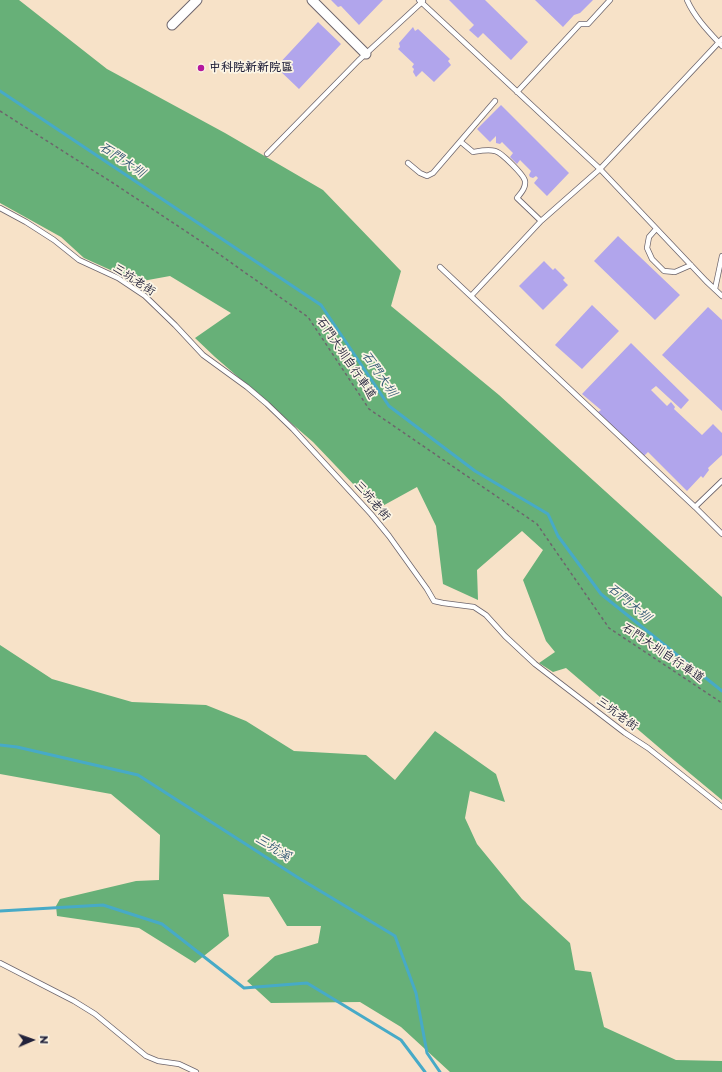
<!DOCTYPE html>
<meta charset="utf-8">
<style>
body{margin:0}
#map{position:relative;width:722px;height:1072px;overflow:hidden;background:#f7e2c8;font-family:"Playpen Sans",sans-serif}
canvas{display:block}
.north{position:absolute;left:12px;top:1020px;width:40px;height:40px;-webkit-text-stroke:3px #fcf5e5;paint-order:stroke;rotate:88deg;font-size:11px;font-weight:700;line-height:16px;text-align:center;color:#22223b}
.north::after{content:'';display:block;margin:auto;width:14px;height:18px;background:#22223b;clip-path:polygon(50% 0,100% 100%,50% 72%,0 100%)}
</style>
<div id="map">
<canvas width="722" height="1072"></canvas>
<div class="north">N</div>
</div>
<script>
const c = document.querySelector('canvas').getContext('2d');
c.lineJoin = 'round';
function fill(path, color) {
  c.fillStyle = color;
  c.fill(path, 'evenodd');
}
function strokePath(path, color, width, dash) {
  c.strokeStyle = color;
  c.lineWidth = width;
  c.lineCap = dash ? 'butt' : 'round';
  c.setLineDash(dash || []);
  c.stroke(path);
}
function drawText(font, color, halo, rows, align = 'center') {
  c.font = font + ' "Playpen Sans","LXGW WenKai TC",sans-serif';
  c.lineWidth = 3.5;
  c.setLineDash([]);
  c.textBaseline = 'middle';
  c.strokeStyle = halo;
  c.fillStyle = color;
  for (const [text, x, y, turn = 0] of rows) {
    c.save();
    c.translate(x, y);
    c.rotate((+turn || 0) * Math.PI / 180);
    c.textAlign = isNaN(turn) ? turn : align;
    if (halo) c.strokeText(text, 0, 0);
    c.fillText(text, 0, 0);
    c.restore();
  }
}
fill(new Path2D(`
 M0 0H19L107 69 225 133 323 190 401 271 391 306 499 395 722 597V800L669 756 566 668 553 672 539 663 555 652 546 641 523 580 543 550 522 531 477 570 478 600 443 584 436 526 417 487 377 509 313 442 215 357 195 338 231 313 170 276 137 282 84 258 61 237 0 203Z
 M0 645 52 679 132 702 206 705 246 721 294 751 366 755 395 780 435 731 496 774 505 802 470 791 465 818 477 844 522 899 570 943 575 970 591 972 604 1027 676 1060 722 1061V1072H450L401 1027 360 1002 271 1003 247 981 275 956 318 943 321 926H287L269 897 223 894 229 936 195 963 139 928 57 916 56 906 60 899 136 881 159 880 160 835 111 794 0 774Z`), '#67b078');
strokePath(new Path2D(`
 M0 91 321 305 389 406 475 471 548 514 558 536 601 594 722 691
 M0 745 17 747 138 775 297 877 395 936 416 993 427 1053 440 1072
 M0 911 103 905 162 924 244 988 307 983 401 1040 425 1072`), '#47aac7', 3);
fill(new Path2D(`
 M331 0H383L359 25 341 6 338 7Z
 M449 0H485L528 42 511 60 483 33 478 38 469 30 474 25Z
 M535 0H593L580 13 574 15 563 27Z
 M318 22 341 44 299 89 276 67Z
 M413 27 415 31 418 29 450 59 448 61 451 65 434 82 422 71 416 77 413 72 414 69 412 67 414 64 398 49 400 47 399 43Z
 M501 105 569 173 547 196 534 183 538 178 536 176 533 178 530 177 529 175 531 171 520 160 517 164 510 157 513 153 502 142 500 144 496 143V136L490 142 477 129Z
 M618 236 680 295 655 320 594 261Z
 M544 261 553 270 555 268 565 278 563 280 568 285 543 310 519 286Z
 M592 305 619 331 582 369 555 345Z
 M708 307 722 320V411L662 355Z
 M631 343 689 400 681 409 656 386 651 390 667 406 671 402 675 407 674 409 702 435 713 424 722 433V455L708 468 709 470 703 478 701 476 687 491 648 452 644 456 598 412 601 410 582 394Z`), '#b1a5ec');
const service = new Path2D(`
 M419 0 600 169 706 281 722 296
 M687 0C695 18 709 32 722 46
 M517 92 580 24H588L610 0
 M461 142 473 152C479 151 488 149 495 151 501 152 524 175 525 181 526 188 521 193 517 198L541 221 600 169 722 39
 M267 154 358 61 423 1
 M408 163 420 173 427 176 433 173 495 101
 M0 208 26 222 54 240 79 260 118 278 145 296 175 325 203 355 247 387 267 404 293 429 371 514 389 536 427 589 434 601 443 603 474 607 486 615 505 636 535 664 625 733 648 748 722 807
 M656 229 649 237 647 248 652 259 664 271 675 272 691 265
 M440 267 695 507 722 534
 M715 289 722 256
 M471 296 541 221
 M695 507 722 481
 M0 963 74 1001 95 1014 146 1056 158 1061 179 1064 196 1072`);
const minor = new Path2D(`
 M312 0 366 54
 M172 25 197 0`);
strokePath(service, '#6d656c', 6);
strokePath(minor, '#6d656c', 11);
strokePath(new Path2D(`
 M0 111 113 183 199 240 308 317 369 409 537 524 609 628 722 703`), '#6d656c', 1.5, [3, 3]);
strokePath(service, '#fff', 4.5);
strokePath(minor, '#fff', 9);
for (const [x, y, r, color] of [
 [201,68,4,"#b5179e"]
]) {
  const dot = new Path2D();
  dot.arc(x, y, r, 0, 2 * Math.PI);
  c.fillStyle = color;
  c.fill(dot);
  strokePath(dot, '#fcf5e5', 1.5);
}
drawText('bold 12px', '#22223b', '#fcf5e5', [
 ["中科院新新院區",209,68]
], 'left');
drawText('12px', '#22223b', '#fcf5e5', [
 ["三坑老街",134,280,33],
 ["石門大圳自行車道",346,358,56],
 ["三坑老街",372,501,49],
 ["石門大圳自行車道",663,653,34],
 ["三坑老街",617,714,36]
]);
drawText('italic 13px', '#315873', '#fcf5e5', [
 ["石門大圳",122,160,34],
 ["石門大圳",379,374,56],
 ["石門大圳",629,603,40],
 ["三坑溪",273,848,32]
]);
</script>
